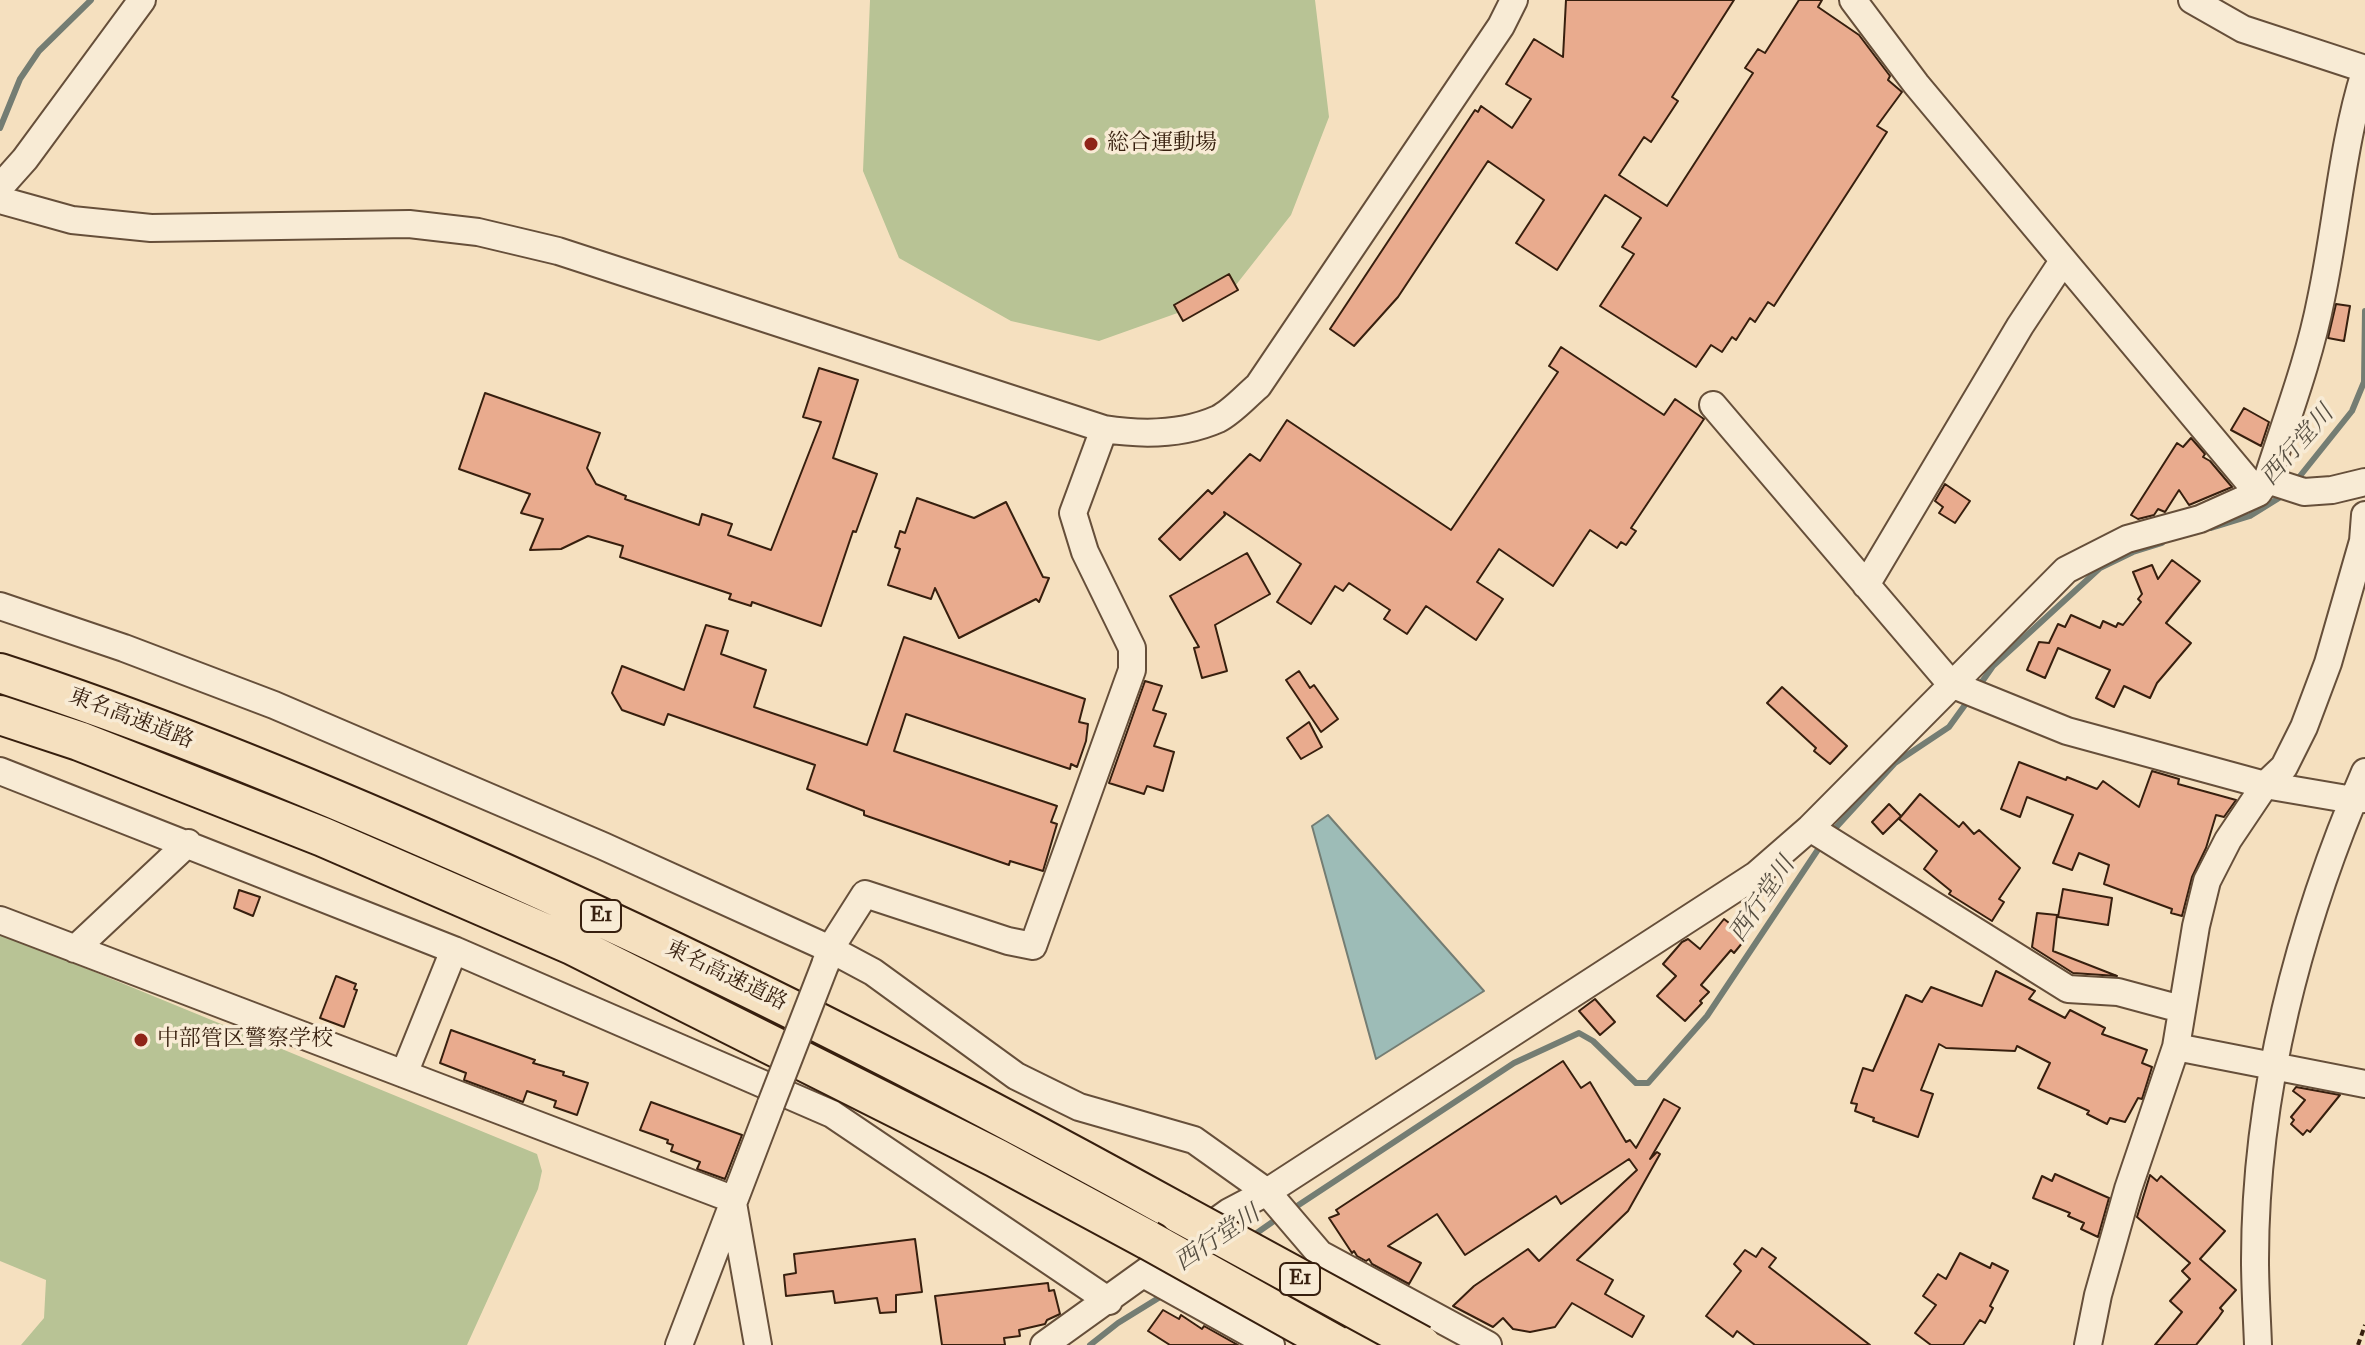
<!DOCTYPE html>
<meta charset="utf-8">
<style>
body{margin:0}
canvas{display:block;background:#f5e0bf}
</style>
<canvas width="2365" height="1345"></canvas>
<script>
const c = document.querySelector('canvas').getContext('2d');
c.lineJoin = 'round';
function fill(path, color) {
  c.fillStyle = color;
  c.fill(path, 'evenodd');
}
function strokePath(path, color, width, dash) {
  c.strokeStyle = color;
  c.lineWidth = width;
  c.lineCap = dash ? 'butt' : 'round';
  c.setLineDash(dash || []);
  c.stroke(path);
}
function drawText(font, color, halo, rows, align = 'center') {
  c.font = font + ' "IM FELL Great Primer","Noto Serif JP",serif';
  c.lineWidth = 7;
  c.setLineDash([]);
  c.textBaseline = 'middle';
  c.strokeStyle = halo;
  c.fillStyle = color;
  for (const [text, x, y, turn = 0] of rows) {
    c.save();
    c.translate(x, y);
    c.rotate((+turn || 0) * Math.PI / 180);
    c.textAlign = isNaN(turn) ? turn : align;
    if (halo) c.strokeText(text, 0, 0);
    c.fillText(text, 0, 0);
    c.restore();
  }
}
fill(new Path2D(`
 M870 0H1315L1329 117 1291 215 1228 295 1099 341 1011 321 899 258 863 171Z
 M0 933 537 1154 542 1171 538 1189 467 1345H21L44 1318 46 1280 0 1261Z`), '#b8c395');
const water = new Path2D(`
 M1328 815 1484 991 1376 1059 1312 826Z`);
fill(water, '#9dbcb7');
strokePath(water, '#747d73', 2);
strokePath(new Path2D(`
 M0 128 20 79 39 51 91 0
 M2296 481 2352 411 2364 382 2365 311
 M2211 528 2250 516 2287 493
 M1979 686 1993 666 2100 568 2133 552 2162 543
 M1830 834 1895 763 1949 727 1970 698
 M1291 1210 1514 1063 1579 1033 1593 1041 1636 1083H1648L1707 1016 1823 842
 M1251 1237 1281 1216
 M1090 1345 1118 1323 1165 1294`), '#747d73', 6);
const building = new Path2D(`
 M1566 0H1734L1672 97 1678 101 1651 142 1644 137 1619 175 1667 206 1753 73 1745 68 1758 49 1765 53 1799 0H1822L1818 7 1859 35 1890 76 1888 80 1902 92 1877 126 1887 132 1774 306 1768 302 1755 322 1750 318 1736 340 1732 337 1722 352 1711 345 1696 367 1600 306 1634 254 1622 247 1641 218 1605 195 1557 270 1516 243 1544 200 1488 161 1398 297 1354 346 1330 329 1475 110 1478 112 1481 106 1512 128 1531 99 1506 84 1534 39 1563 57Z
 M1229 274 1238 290 1183 321 1174 305Z
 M2336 304 2350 306 2344 341 2328 338Z
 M1561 347 1664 415 1675 399 1704 419 1631 528 1636 531 1626 545 1621 542 1617 548 1590 530 1553 586 1499 549 1477 582 1503 599 1476 640 1426 606 1407 634 1384 619 1390 610 1349 583 1343 591 1335 586 1311 624 1277 602 1301 564 1224 512 1225 515 1180 560 1159 539 1208 490 1212 494 1250 454 1260 461 1287 420 1451 530 1558 372 1549 366Z
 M819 368 858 380 833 458 877 474 856 532 853 531 821 626 752 602 751 606 729 599 731 594 620 557 623 546 588 536 561 549 530 550 543 519 521 513 530 494 459 469 485 393 600 433 587 468 596 484 626 496 625 499 699 525 702 514 732 524 728 535 771 550 821 422 803 417Z
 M2244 408 2269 422 2261 446 2231 430Z
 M2191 438 2205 454 2203 457 2210 461 2232 487 2189 505 2179 490 2165 512 2158 509 2154 515 2138 519 2131 515 2177 443 2183 447Z
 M1945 484 1970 501 1955 523 1939 513 1943 507 1935 501Z
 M917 498 974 518 1006 502 1043 577 1049 578 1039 602 1036 599 959 638 935 588 931 599 888 585 900 549 895 547 900 531 905 533Z
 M1247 553 1270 594 1215 625 1227 671 1202 678 1194 648 1199 647 1170 596Z
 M2172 560 2200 581 2166 623 2191 643 2157 683 2150 698 2124 686 2114 707 2096 698 2110 670 2058 648 2045 678 2027 670 2039 642 2049 643 2058 624 2065 627 2071 615 2100 628 2103 621 2116 627 2118 623 2123 625 2141 602 2138 599 2142 594 2133 572 2152 565 2158 579Z
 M706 625 728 631 721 654 766 670 754 707 867 745 904 637 1085 699 1079 722 1088 724 1086 741 1077 767 1071 764 1070 769 906 714 894 751 1057 806 1051 822 1057 824 1043 871 1010 861 1009 865 864 815V811L807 789 815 765 668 714 664 725 622 710 612 693 622 666 684 690Z
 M1299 671 1310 688 1314 685 1338 719 1321 732 1286 680Z
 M1145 681 1162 686 1153 710 1166 714 1154 746 1174 752 1163 791 1147 786 1144 794 1109 783Z
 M1782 687 1847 746 1830 764 1814 751 1816 748 1767 703Z
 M1309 722 1322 747 1301 759 1287 738Z
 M2019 762 2066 780 2067 777 2097 789 2103 781 2139 807 2152 771 2179 779 2178 784 2236 800 2224 817 2216 815 2206 848 2192 877 2182 916 2171 913 2172 909 2104 884 2109 865 2079 853 2072 870 2053 863 2073 815 2027 797 2020 817 2001 809Z
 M1920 794 1959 827 1963 822 1974 834 1979 830 2020 868 1999 899 2004 902 1992 921 1949 894 1951 891 1924 869 1937 851 1899 819Z
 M1889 804 1901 816 1883 834 1872 822Z
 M2063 889 2112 898 2108 925 2058 917Z
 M239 890 260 897 253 916 234 908Z
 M2037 913 2057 915 2053 951 2117 976 2073 973 2032 947Z
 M1724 919 1747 937 1734 953 1731 950 1701 985 1709 992 1700 1001 1702 1003 1685 1021 1657 996 1676 976 1663 964 1682 942 1688 939 1700 949Z
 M1996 971 2035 991 2029 999 2065 1018 2070 1010 2105 1028 2102 1034 2147 1050 2142 1063 2152 1067 2142 1099 2138 1098 2125 1122 2110 1118 2107 1124 2087 1114 2089 1111 2038 1088 2050 1063 2017 1046 2015 1051 1946 1048 1939 1044 1921 1090 1933 1094 1918 1137 1873 1121 1874 1118 1855 1111 1857 1104 1851 1103 1863 1068 1873 1071 1906 995 1922 1002 1931 987 1982 1006Z
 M336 976 356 984 354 989 357 990 344 1027 320 1018Z
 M1595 999 1615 1022 1600 1035 1579 1011Z
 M451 1030 535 1060 533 1063 564 1072 563 1075 588 1083 577 1115 554 1107 556 1101 527 1091 523 1102 464 1080 466 1073 440 1063Z
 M1563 1061 1581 1088 1590 1082 1626 1142 1630 1140 1636 1148 1664 1099 1680 1108 1650 1159 1657 1152 1660 1154 1628 1211 1577 1260 1613 1280 1605 1294 1644 1316 1632 1337 1572 1303 1555 1327 1530 1332 1513 1329 1503 1318 1493 1327 1453 1306 1474 1286 1528 1249 1539 1261 1637 1170 1629 1159 1561 1204 1556 1196 1465 1255 1437 1214 1388 1246 1421 1263 1409 1284 1372 1264 1369 1259 1366 1261 1357 1256 1354 1251 1352 1253 1329 1218 1339 1214 1336 1210Z
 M2296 1087 2340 1095 2310 1132 2307 1130 2303 1135 2291 1124 2294 1120 2291 1117 2305 1100 2293 1091Z
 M651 1102 742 1135 725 1179 697 1169 700 1162 671 1151 673 1145 667 1143 668 1140 640 1130Z
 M2055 1174 2109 1198 2098 1237 2081 1229 2084 1223 2068 1216 2070 1213 2033 1198 2042 1176 2052 1181Z
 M2150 1175 2157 1181 2161 1176 2225 1231 2200 1259 2236 1290 2220 1308 2223 1311 2218 1318 2196 1345H2155L2182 1312 2170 1301 2190 1279 2182 1271 2190 1263 2137 1217Z
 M915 1239 922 1292 896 1295V1312L880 1313 877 1298 835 1303 833 1291 786 1296 784 1275 796 1273 794 1254Z
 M1762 1248 1776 1258 1769 1267 1870 1345H1755L1737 1331 1733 1337 1706 1316 1741 1271 1734 1264 1745 1250 1756 1257Z
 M1960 1253 1990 1268 1992 1263 2008 1271 1990 1306 1993 1308 1985 1323 1980 1320 1963 1345H1931L1915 1333 1936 1305 1923 1296 1938 1274 1946 1279Z
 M1048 1283 1049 1291 1054 1290 1060 1314 1047 1320 1045 1324 1019 1330 1020 1336 1004 1338 1005 1345H942L935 1296Z
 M1163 1310 1179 1319 1181 1315 1202 1329 1204 1326 1238 1345H1170L1148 1331Z`);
fill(building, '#e9ab8e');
strokePath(building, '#371f0e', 2);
const minor = new Path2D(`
 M1853 0 1916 84 2258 493
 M2192 0 2243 29 2365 69
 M0 187 25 159 142 0
 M0 200 72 220 151 228 409 224 478 232 558 251 1104 429C1142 435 1182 435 1218 419 1232 412 1245 397 1258 386L1501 26 1514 0
 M1713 405 1951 684 2067 731 2265 785 2353 800 2365 799
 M2267 480 2304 492 2332 490 2365 482
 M1866 585 2020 326 2063 261
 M0 606 124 648 274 705 603 846 830 949 873 972 1016 1076 1079 1107 1194 1140 1267 1192 1320 1254 1488 1345
 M0 771 454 950 832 1114 1109 1301
 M1810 828 2068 989 2118 992 2181 1009
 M0 920 732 1199
 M75 949 188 843
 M825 965 830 949 865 894 1008 941 1033 946 1132 670V648L1085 552 1073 513 1104 429
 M2176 1047 2365 1084
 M404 1074 454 950
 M733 1203 758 1345
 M1145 1275 1271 1345
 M679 1345 771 1104
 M1044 1345 1229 1212 1267 1192 1756 875 1810 828 2066 570 2127 539 2200 519 2258 493 2267 480C2286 420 2309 361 2321 299 2337 224 2342 145 2365 72
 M2088 1345 2098 1295 2128 1189 2176 1047 2196 926 2207 881 2228 840 2265 785 2284 767 2304 727 2328 663 2363 541 2365 515
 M2258 1345C2257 1317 2255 1288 2255 1260 2255 1093 2299 924 2365 772`);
const highway = new Path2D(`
 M0 673C157 724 310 787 461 854 707 962 944 1083 1179 1213
 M0 715 79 741 323 837 572 945 996 1158 1148 1240`);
strokePath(minor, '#664f3a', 30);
strokePath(highway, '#371f0e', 42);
strokePath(new Path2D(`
 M2358 1345 2365 1325`), '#371f0e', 4, [6, 4]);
strokePath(minor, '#f8ebd5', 26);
strokePath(highway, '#f5e0bf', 38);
const minorBridge = new Path2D(`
 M771 1104 825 965`);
const highwayBridge = new Path2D(`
 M1179 1213 1421 1345
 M1148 1240 1336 1345`);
strokePath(minorBridge, '#664f3a', 30, []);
strokePath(highwayBridge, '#371f0e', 42, []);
strokePath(minorBridge, '#f8ebd5', 26);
strokePath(highwayBridge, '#f5e0bf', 38);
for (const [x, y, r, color] of [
 [1091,144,8,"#8f2418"],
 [141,1040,8,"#8f2418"]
]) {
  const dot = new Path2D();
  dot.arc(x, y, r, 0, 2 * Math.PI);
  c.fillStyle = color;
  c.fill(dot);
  strokePath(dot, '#f8ebd5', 3);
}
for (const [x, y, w] of [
 [601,916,40],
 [1300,1279,40]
]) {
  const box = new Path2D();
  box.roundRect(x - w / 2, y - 16, w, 32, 6);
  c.fillStyle = '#f8ebd5';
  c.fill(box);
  strokePath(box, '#371f0e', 2);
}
drawText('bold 20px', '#371f0e', null, [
 ["E1",601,916],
 ["E1",1300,1279]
]);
drawText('22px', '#371f0e', '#f8ebd5', [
 ["総合運動場",1107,144],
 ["中部管区警察学校",157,1040]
], 'left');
drawText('22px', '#371f0e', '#f8ebd5', [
 ["東名高速道路",131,719,21],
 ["東名高速道路",726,976,26]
]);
drawText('italic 24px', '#564e41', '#f8ebd5', [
 ["西行堂川",2298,446,-49],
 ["西行堂川",1763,900,-56],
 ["西行堂川",1218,1239,-34]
]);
</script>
